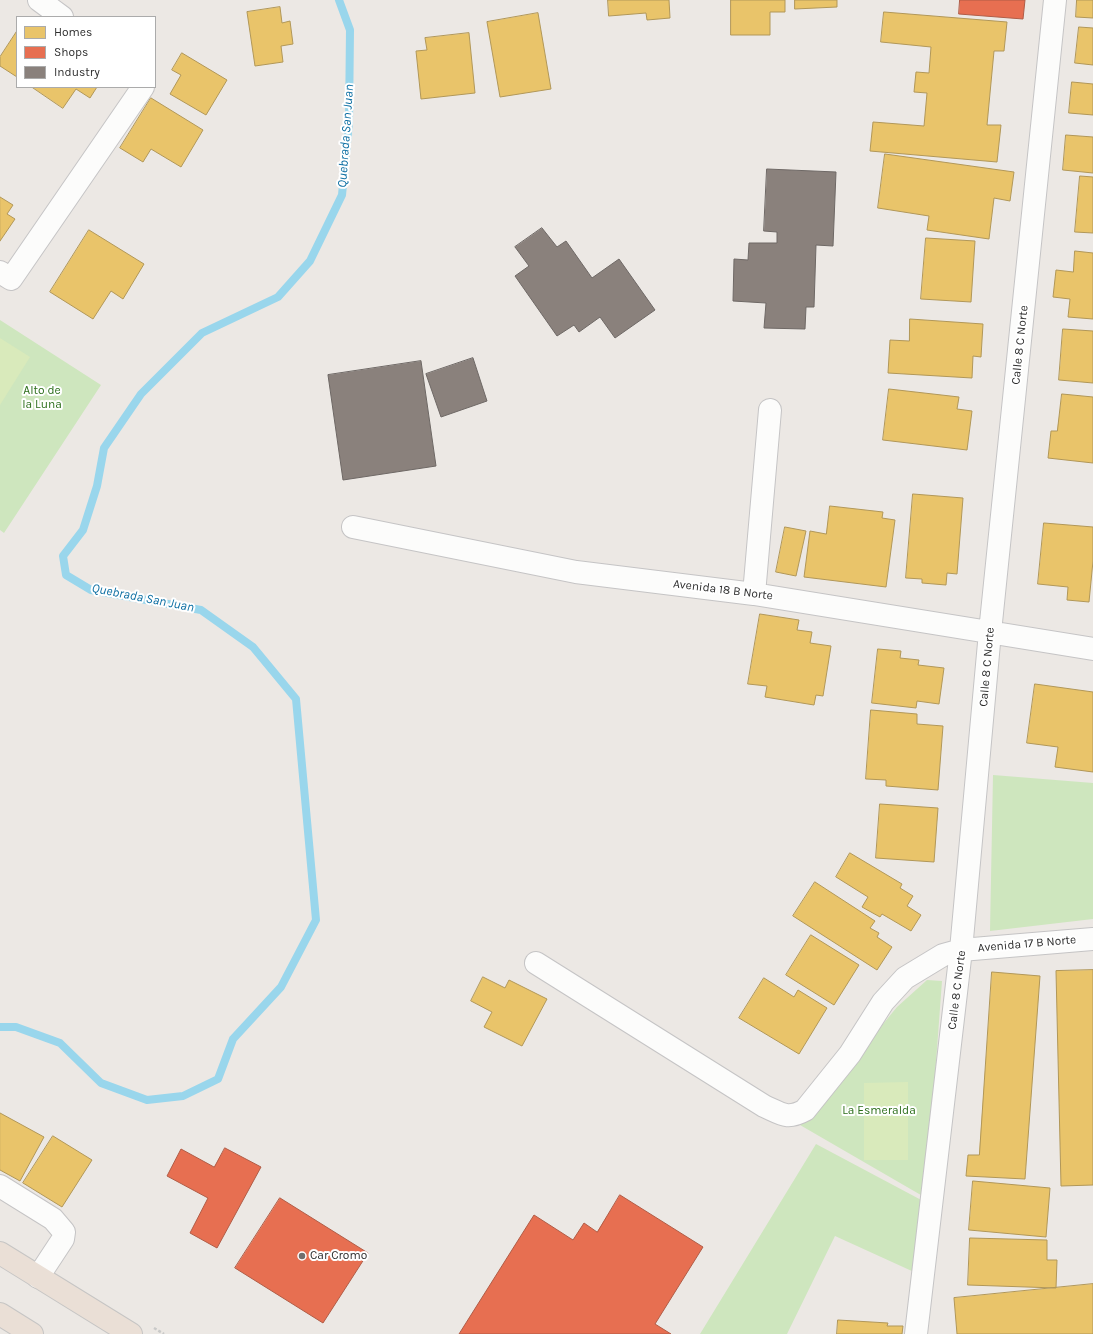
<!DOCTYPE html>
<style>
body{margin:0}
#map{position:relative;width:1093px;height:1334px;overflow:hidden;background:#ece8e4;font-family:Karla,sans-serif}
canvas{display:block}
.legend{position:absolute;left:16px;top:16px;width:140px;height:72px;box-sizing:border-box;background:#fff;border:1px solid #ababab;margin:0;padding:5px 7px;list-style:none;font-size:12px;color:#2e2e2e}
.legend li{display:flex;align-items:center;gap:8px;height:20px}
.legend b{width:20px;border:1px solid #ababab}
</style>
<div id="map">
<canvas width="1093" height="1334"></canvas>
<ul class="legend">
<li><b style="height:11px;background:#e9c46a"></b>Homes</li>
<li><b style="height:11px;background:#e76f51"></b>Shops</li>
<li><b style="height:11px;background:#8a817c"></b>Industry</li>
</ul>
</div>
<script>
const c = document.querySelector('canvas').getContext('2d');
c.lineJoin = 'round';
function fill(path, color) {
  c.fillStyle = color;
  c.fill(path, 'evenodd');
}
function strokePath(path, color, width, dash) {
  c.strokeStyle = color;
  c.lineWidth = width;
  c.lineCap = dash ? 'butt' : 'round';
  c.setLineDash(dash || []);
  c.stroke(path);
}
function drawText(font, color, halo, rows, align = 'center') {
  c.font = font + ' Karla,sans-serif';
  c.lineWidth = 4;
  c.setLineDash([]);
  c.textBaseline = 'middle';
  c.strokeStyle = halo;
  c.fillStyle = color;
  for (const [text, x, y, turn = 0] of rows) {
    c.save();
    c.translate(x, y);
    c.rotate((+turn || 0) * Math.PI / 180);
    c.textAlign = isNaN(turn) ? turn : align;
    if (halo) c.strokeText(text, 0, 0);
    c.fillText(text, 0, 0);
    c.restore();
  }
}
fill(new Path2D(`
 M0 320 101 385 4 533 0 530Z
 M993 775 1093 783V919L990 931Z
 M927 980 942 981 926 1198 800 1125 897 1007Z
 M816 1144 925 1202 914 1272 835 1236 787 1334H700Z`), '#cee6be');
fill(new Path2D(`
 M0 338 30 357 0 405Z
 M908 1082V1160H864V1083Z`), '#d9eabb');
const homes = new Path2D(`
 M608 0H669L670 18 647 20 646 13 609 16Z
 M731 0H785V12H770V35H731Z
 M795 0H837V7L795 9Z
 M1077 0H1093V18L1076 17Z
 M280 7 282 23 290 21 293 44 281 46 283 62 255 66 247 12Z
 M884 12 1007 22 1004 51H994L987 125H1001L997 162 870 151 873 122 924 126 927 93 914 92 916 72 929 73 931 47 881 42Z
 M538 13 551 89 500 97 487 22Z
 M1079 27 1093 28V65L1075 63Z
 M17 31V77L0 66V57Z
 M469 33 475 93 421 99 416 51 427 50 425 38Z
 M182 53 227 80 206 115 170 94 181 75 172 70Z
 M1072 82 1093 84V115L1069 113Z
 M32 87H97L90 98 76 89 63 108Z
 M151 98 203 130 181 167 151 149 143 162 120 148Z
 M1066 135 1093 137V173L1063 170Z
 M885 154 1014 172 1010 201 994 198 989 239 927 230 929 216 878 208Z
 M1080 176 1093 177V233L1075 232Z
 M0 197 13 205 7 214 15 219 0 241Z
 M89 230 144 264 123 299 111 291 93 319 50 292Z
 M926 238 975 241 971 302 921 299Z
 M1075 251 1093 253V319L1068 317 1070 299 1053 297 1056 270 1073 272Z
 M910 319 983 324 981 357 973 356 972 378 888 373 890 340 909 341Z
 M1063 329 1093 331V383L1059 380Z
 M889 389 959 397 957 409 972 411 967 450 883 440Z
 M1062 394 1093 397V463L1048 458 1051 431H1057Z
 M913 494 963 498 957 574 947 573 946 585 922 583V579L906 578Z
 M830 506 883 512 882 518 895 520 886 587 804 577 810 531 826 534Z
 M1044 523 1093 527V561L1089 602 1067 600 1068 587 1038 584Z
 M785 527 806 531 796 576 776 572Z
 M760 614 799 620 797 630 812 632 810 643 831 646 823 696 816 695 814 705 765 697 767 686 748 684Z
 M878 649 901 651 900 658 919 660 918 665 944 668 939 704 917 701 916 708 872 703Z
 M1035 684 1093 692V772L1055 767 1058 747 1027 743Z
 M871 710 917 714V724L943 726 938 790 886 786V780L866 779Z
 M880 804 938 808 934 862 876 858Z
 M850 853 902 884 900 888 913 896 907 906 921 915 911 931 882 914 880 917 862 907 868 897 836 877Z
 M815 882 875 921 870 928 879 933 877 937 892 947 877 970 793 916Z
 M811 935 859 965 834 1005 786 975Z
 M1093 970V1185L1061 1186 1056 971Z
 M992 972 1040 976 1025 1179 966 1176 968 1155H979Z
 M483 977 505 988 509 980 547 999 522 1046 484 1027 492 1012 471 1001Z
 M764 978 794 997 798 990 827 1008 799 1054 739 1018Z
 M0 1113 44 1137 20 1181 0 1170Z
 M53 1136 92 1160 62 1207 23 1183Z
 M973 1181 1050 1188 1046 1237 969 1230Z
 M970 1238 1047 1240V1260H1057L1056 1288 968 1285Z
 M1093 1284V1334H957L954 1298Z
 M838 1320 888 1323 887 1326H903L902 1334H837Z`);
fill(homes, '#e9c46a');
strokePath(homes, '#b19758', 1);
const shops = new Path2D(`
 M960 0H1025L1023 19 959 14Z
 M225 1148 261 1167 217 1248 190 1233 208 1198 167 1176 181 1149 214 1167Z
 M620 1195 703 1247 655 1324 671 1334H459L534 1215 573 1240 584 1223 597 1232Z
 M280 1198 368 1253 323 1323 235 1268Z`);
fill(shops, '#e76f51');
strokePath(shops, '#b05c46', 1);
const industry = new Path2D(`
 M767 169 836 172 833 246 816 245 814 307H806L805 329 764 328 766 303 733 301 734 259 748 260 749 243H777V232L764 231Z
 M542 228 557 247 566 241 592 278 619 259 655 310 615 338 600 317 579 332 574 325 557 336 515 276 529 266 515 247Z
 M473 358 487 401 441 417 426 374Z
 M421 361 436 466 343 480 328 375Z`);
fill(industry, '#8a817c');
strokePath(industry, '#6e6865', 1);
strokePath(new Path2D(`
 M0 1027H16L60 1043 101 1083 147 1100 183 1096 218 1079 233 1039 281 987 316 920 296 699 253 647 201 610 91 590 66 575 63 556 83 530 97 486 104 448 141 394 202 333 278 297 310 261 342 195 349 122 350 30 339 0`), '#99d6ec', 8);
const minor = new Path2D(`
 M39 0 62 17
 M0 272 11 279 143 87
 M353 527 576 572 754 594 1093 649
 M754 594 770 410
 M536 963 764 1106C782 1114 787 1120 805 1110L850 1054 883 1002 905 978 943 955 961 950 1093 939
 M0 1186 53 1219 64 1232 63 1239 38 1277
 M916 1334 961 950 990 632 1055 0`);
const highway = new Path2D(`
 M0 1253 131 1334
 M0 1314 32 1334`);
strokePath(minor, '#c5c4c5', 24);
strokePath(highway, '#c6c5c4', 24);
strokePath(new Path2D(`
 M154 1328 164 1334`), '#c9c9c8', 2.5, [3, 2]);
strokePath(minor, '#fcfcfb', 22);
strokePath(highway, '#eadfd6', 22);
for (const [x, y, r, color] of [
 [302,1256,4,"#706f6e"]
]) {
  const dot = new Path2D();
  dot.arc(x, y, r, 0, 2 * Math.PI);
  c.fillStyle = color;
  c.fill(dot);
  strokePath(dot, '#fff', 1.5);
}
drawText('12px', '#2e2e2e', '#fff', [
 ["Calle 8 C Norte",1020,345,-84],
 ["Avenida 18 B Norte",723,590,7],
 ["Calle 8 C Norte",987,667,-85],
 ["Avenida 17 B Norte",1027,944,-5],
 ["Calle 8 C Norte",957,990,-83]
]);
drawText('12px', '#2c6e1b', '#fff', [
 ["Alto de",42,391],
 ["la Luna",42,405],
 ["La Esmeralda",879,1111]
]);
drawText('12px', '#2e2e2e', '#fff', [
 ["Car Cromo",310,1256]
], 'left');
drawText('italic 13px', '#0d6fa3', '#fff', [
 ["Quebrada San Juan",346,136,-86],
 ["Quebrada San Juan",143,598,11]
]);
</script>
